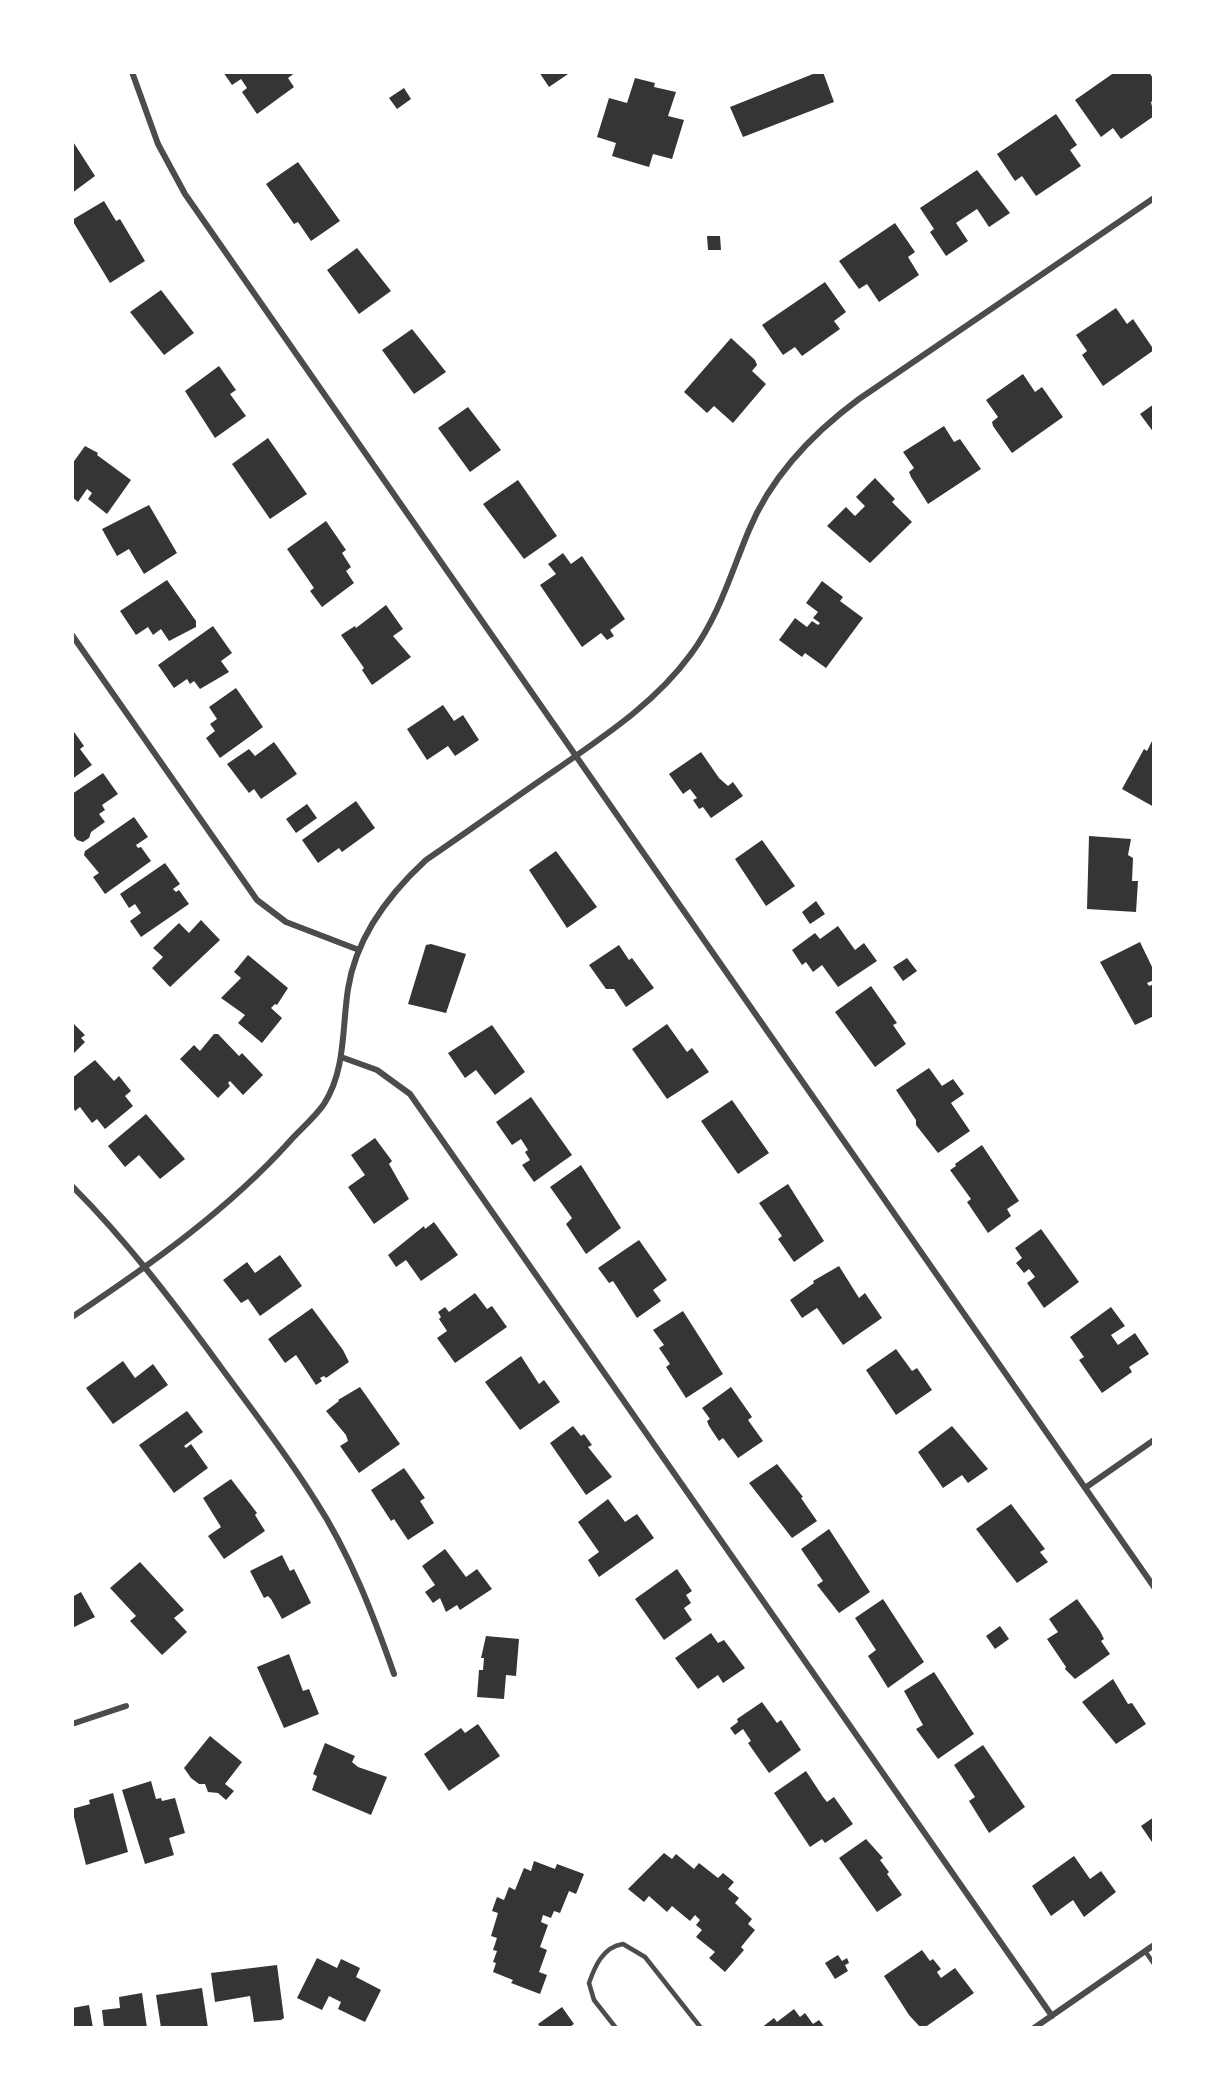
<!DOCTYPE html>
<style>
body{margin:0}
#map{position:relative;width:1226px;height:2100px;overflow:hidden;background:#fff;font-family:Ubuntu,sans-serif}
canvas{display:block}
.frame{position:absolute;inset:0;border:74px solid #fff;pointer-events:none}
</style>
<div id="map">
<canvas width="1226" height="2100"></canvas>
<div class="frame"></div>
</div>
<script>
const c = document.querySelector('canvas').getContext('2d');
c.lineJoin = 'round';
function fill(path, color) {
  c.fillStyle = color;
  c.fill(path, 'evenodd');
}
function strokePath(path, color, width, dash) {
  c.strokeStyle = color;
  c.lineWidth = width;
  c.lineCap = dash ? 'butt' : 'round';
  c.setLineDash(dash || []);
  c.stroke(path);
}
fill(new Path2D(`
 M223 72H296L288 78 294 87 257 114 242 92 247 88 241 79 232 85Z
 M539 72H571L549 87Z
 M818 72H823L834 102 743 137 730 107Z
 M1115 72H1149L1154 80V100L1151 102 1154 116 1121 139 1113 128 1101 137 1075 100Z
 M635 78 655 83 654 87 676 92 668 116 684 120 672 159 653 154 649 167 612 156 616 143 597 137 609 98 627 103Z
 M404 88 411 99 397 109 389 98Z
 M1056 114 1077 145 1070 150 1081 166 1036 196 1022 176 1015 181 997 154Z
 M72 140 95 176 72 193Z
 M298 162 340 221 311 241 298 222 294 224 266 184Z
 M977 170 1010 213 989 227 977 209 956 223 968 241 946 256 930 232 934 229 920 208Z
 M104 201 116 221 120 219 145 261 110 283 72 220Z
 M895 223 915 252 908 257 919 275 879 302 867 284 859 289 839 261Z
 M707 236H720L721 250H708Z
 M357 248 391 291 359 314 327 270Z
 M825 282 846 312 834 321 840 329 802 356 795 347 783 355 762 325Z
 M161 290 194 333 164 355 130 312Z
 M1116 308 1127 324 1133 319 1154 350 1103 386 1082 355 1087 351 1076 335Z
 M412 329 446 372 414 394 382 350Z
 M731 338 755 360 757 365 752 371 766 384 733 423 714 406 707 413 684 392Z
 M219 366 236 390 230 394 246 416 215 438 185 391Z
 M1023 374 1035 392 1042 387 1063 417 1012 453 993 426 992 422 998 417 986 400Z
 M1154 404V433L1140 414Z
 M468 407 501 450 470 472 438 428Z
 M944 426 954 442 960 439 981 469 928 504 911 477 909 472 914 468 903 452Z
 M268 438 307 494 270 519 232 464Z
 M85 446 98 453 97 455 131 480 107 514 88 499 92 493 87 489 78 502 72 497V464Z
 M875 478 895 499 892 502 912 522 870 563 827 526 846 507 855 516 865 506 856 497Z
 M518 480 557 536 524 559 483 504Z
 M149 505 177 553 144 574 129 549 117 556 102 529Z
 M326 521 346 550 342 553 351 567 346 571 354 583 322 607 310 591 314 588 287 549Z
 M563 553 571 564 582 556 625 619 610 630 614 636 607 640 601 633 582 647 540 585 556 574 548 564Z
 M167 580 196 621V627L169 641 161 629 153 635 148 627 136 635 120 611Z
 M822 581 843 597 840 601 863 618 826 668 805 653 802 657 779 640 795 618 807 627 812 621 818 625 820 623 813 618 818 612 806 603Z
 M386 605 403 629 393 636 411 657 372 685 362 670 364 668 341 635 355 626 356 628Z
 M213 626 232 653 221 661 229 672 200 689 194 681 190 684 187 679 174 688 158 665Z
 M236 688 263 727 220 758 206 738 215 731 210 724 217 719 209 707Z
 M443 705 454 721 463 715 479 740 455 756 448 746 427 760 407 729Z
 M72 729 84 746 80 749 92 765 72 779Z
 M1154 737V807L1122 789 1144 749 1147 751Z
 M274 742 297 774 261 799 254 789 249 793 227 764 249 749 255 756Z
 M701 752 719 778 728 786 733 782 743 796 711 818 703 807 699 809 693 800 697 798 690 789 683 794 669 774Z
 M103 773 118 794 102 805 105 810 99 814 105 822 91 832 89 838 83 842 77 840 72 833V794Z
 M356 801 375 828 342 852 339 848 318 863 302 840Z
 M307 804 317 818 296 833 286 819Z
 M134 817 148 837 136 845 138 848 141 847 151 861 105 894 93 877 99 873 84 855 85 851Z
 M1089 836 1131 839 1128 855 1133 858 1132 881H1138L1136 912 1087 909Z
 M762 840 795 886 766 906 735 859Z
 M556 851 597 907 567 928 529 870Z
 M165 863 180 884 173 889 176 892 179 890 189 904 141 937 130 921 141 913 135 904 129 908 120 894Z
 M816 901 825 914 810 924 802 912Z
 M201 920 220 940 170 987 152 968 163 957 153 948 179 923 189 933Z
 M838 926 855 950 864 943 877 961 838 987 822 965 813 972 806 962 802 965 792 950 815 933 820 939Z
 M1140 942 1154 971V980L1147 983 1149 986 1154 984V1016L1135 1025 1100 962Z
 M431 944 466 954 446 1013 408 1004 426 945Z
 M619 945 629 960 632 958 654 988 626 1007 614 989H606L589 965Z
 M248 955 288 988 277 1005 275 1004 271 1008 282 1018 262 1043 238 1023 245 1015 221 998 241 978 234 972Z
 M907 958 917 971 903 981 893 967Z
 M871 986 897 1023 893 1025 906 1044 875 1067 835 1012Z
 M74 1024 85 1035 81 1038 85 1042 72 1055Z
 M667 1024 687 1052 692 1048 709 1072 667 1099 632 1049Z
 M492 1025 525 1072 495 1095 476 1070 465 1078 448 1053Z
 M214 1034H218L239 1056 242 1053 263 1075 243 1095 230 1081 228 1083 230 1086 218 1098 180 1059 194 1045 200 1051Z
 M95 1060 114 1081 119 1076 131 1091 125 1096 133 1106 105 1129 97 1119 92 1123 80 1107 75 1111 72 1105V1078Z
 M929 1068 942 1086 953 1079 964 1094 951 1103 970 1131 938 1153 916 1125V1120L896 1090Z
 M531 1097 572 1155 534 1182 522 1165 530 1160 525 1152 528 1150 521 1139 512 1145 496 1122Z
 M732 1100 769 1153 738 1174 701 1121Z
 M146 1114 185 1159 160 1179 139 1155 125 1167 108 1146Z
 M375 1138 392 1161 389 1164 409 1199 374 1224 348 1187 365 1175 351 1155Z
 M982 1145 1019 1201 1007 1209 1011 1216 988 1233 967 1202 971 1199 950 1170 956 1166 955 1164Z
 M581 1165 621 1228 586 1254 566 1224 572 1218 550 1187Z
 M788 1184 824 1241 794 1262 778 1239 782 1236 759 1203Z
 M434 1222 458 1255 421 1281 406 1260 396 1267 388 1255 424 1226 425 1229Z
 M1041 1229 1079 1282 1044 1308 1027 1283 1035 1277 1029 1269 1024 1273 1016 1263 1022 1258 1015 1248Z
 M639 1240 667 1280 653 1290 661 1301 637 1318 613 1281 609 1283 598 1268Z
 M280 1255 302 1286 260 1316 248 1299 241 1303 223 1280 247 1262 255 1273Z
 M839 1266 859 1298 865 1293 882 1318 843 1345 817 1308 802 1318 790 1300 814 1283 813 1281Z
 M475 1293 487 1309 492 1306 507 1327 455 1363 437 1338 447 1331 439 1319 441 1317 438 1312 445 1307 449 1312Z
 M1111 1307 1125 1326 1111 1335 1118 1345 1135 1333 1149 1354 1129 1367 1132 1372 1102 1393 1079 1360 1084 1357 1070 1337Z
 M312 1308 343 1350 349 1362 326 1378 324 1376 320 1378 322 1381 316 1385 296 1355 285 1363 268 1339Z
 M683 1311 723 1374 686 1398 666 1367 670 1364 659 1348 664 1345 653 1330Z
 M896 1349 912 1371 917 1368 932 1390 896 1415 866 1370Z
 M521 1356 539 1384 544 1380 560 1402 520 1430 485 1382Z
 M123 1361 135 1378 153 1364 168 1385 113 1424 86 1388Z
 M360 1387 400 1444 359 1473 340 1446 348 1441 346 1435 326 1411 339 1401 338 1400Z
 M731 1387 752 1417 748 1420 763 1441 738 1458 723 1438 719 1441 709 1426 707 1421 710 1419 702 1408Z
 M187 1411 203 1432 184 1446 186 1448 191 1444 208 1468 174 1493 139 1445Z
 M573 1426 581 1436 584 1434 592 1445 588 1447 612 1477 586 1495 550 1443Z
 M952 1426 988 1469 968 1483 962 1475 943 1488 918 1452Z
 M777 1464 803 1497 801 1498 817 1521 792 1538 749 1483Z
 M404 1468 425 1498 420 1501 434 1523 408 1540 394 1519 391 1521 371 1490Z
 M231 1479 257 1513 255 1515 265 1531 224 1559 208 1536 221 1527 203 1498Z
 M608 1499 625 1522 637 1514 654 1538 599 1577 588 1560 599 1552 578 1522Z
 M1011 1504 1045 1549 1040 1552 1048 1562 1017 1583 976 1529Z
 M829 1529 870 1592 839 1613 817 1585 823 1581 801 1549Z
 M445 1549 466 1577 477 1569 492 1589 460 1610 457 1605 446 1612 440 1598 433 1603 425 1592 435 1585 422 1566Z
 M282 1555 290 1571 294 1569 311 1603 282 1619 271 1599 268 1596 264 1598 250 1571Z
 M140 1562 184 1610 174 1618 187 1632 162 1655 130 1621 136 1616 110 1588Z
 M677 1569 692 1591 686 1595 691 1603 684 1608 692 1620 664 1640 635 1599Z
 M81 1592 95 1617 72 1628V1597Z
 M883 1599 924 1662 888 1688 868 1656 876 1650 855 1618Z
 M1077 1599 1100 1631 1104 1639 1101 1641 1110 1654 1075 1679 1065 1669 1066 1667 1047 1639 1058 1632 1049 1619Z
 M1000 1626 1009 1639 995 1649 986 1636Z
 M711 1633 718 1643 724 1640 745 1668 723 1683 718 1675 698 1689 675 1658Z
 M486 1636 519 1639 516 1676 506 1675 504 1699 477 1697 479 1670H483L484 1658H481Z
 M289 1654 303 1691 309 1689 319 1714 284 1728 257 1667Z
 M934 1672 974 1734 938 1759 916 1729 923 1725 904 1691Z
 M1113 1679 1128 1704 1132 1703 1146 1724 1116 1744 1082 1702Z
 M762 1702 777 1723 781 1720 801 1750 769 1773 748 1743 751 1741 743 1729 735 1735 730 1728 738 1722 737 1719Z
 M478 1724 500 1756 449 1791 424 1754 461 1728 465 1733Z
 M210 1736 242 1762 225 1784 234 1791 226 1800 218 1793 208 1792 205 1784H199L191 1778 184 1768Z
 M325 1743 355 1756 352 1762 358 1767 387 1777 371 1815 312 1790 317 1776 313 1774Z
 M983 1745 1025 1807 989 1833 969 1801 975 1797 954 1765Z
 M806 1771 823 1797 827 1802 834 1797 853 1824 825 1843 822 1839 810 1847 774 1793Z
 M151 1781 156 1799 161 1798 162 1801 175 1798 185 1833 169 1838 174 1855 145 1864 122 1790Z
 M113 1793 128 1852 86 1865 72 1809 90 1804 89 1800Z
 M1154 1817V1845L1141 1826Z
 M866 1839 883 1858 880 1860 889 1872 887 1874 902 1895 877 1912 839 1858Z
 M664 1853 672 1859 676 1854 694 1869 699 1863 718 1878 723 1873 734 1882 728 1889 739 1898 735 1903 752 1919 748 1924 755 1930 741 1947 744 1950 725 1972 709 1958 715 1952 696 1937 702 1930 696 1925 700 1920 695 1915 690 1921 672 1906 667 1912 649 1896 644 1902 628 1889Z
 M1074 1856 1090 1879 1101 1871 1116 1892 1084 1917 1073 1900 1051 1916 1032 1886Z
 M534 1861 555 1869 557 1864 584 1874 576 1894 569 1891 560 1913 554 1911 551 1918 543 1915 541 1922 548 1925 540 1947 547 1950 539 1972 547 1975 540 1994 511 1983 513 1980 493 1972 496 1963 493 1962 497 1951 493 1950 497 1938 491 1936 498 1913 492 1911 497 1897 504 1900 509 1887 515 1890 524 1868 531 1871Z
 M922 1950 930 1961 933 1959 941 1969 937 1972 941 1978 955 1968 974 1993 924 2028H921L909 2015 884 1976Z
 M838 1955 842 1961 847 1958 849 1963 845 1965 848 1971 835 1979 825 1963Z
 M317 1958 337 1968 341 1959 360 1968 356 1977 381 1990 365 2022 338 2009 341 2002 329 1996 322 2010 297 1998Z
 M277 1965 284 2018 281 2020 254 2022 250 1996 215 2002 211 1973Z
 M202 1988 208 2028H161L156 1995Z
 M142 1993 147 2028H104L102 2010 120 2008 119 1997Z
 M89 2005 93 2028H72V2008Z
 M562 2007 574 2024 568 2028H541L538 2024Z
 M794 2009 800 2017 805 2013 813 2024 819 2020 825 2028H761L774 2018 777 2022Z`), '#353535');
strokePath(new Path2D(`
 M1145 1951 1154 1964
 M616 2028 594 2000 589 1983C595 1966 603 1947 623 1944L645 1957 701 2028`), '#4c4c4c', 4.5);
strokePath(new Path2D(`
 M132 72 158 144 185 194 1154 1587
 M72 635 257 900 286 922 359 950
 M341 1057 377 1070 410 1094 1052 2016
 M72 1186C127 1241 174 1303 220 1366 252 1410 286 1453 315 1500 350 1554 373 1614 394 1674
 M72 1317C150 1265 228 1210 290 1141 301 1129 315 1117 324 1104 346 1070 342 1027 348 989 356 937 388 895 426 860 470 830 513 799 557 769 606 735 656 702 691 654 719 616 731 573 749 530 771 477 813 433 859 399L1154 198
 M1085 1488 1154 1440
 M72 1724 126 1706
 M1034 2028 1154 1945`), '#4c4c4c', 6);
</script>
